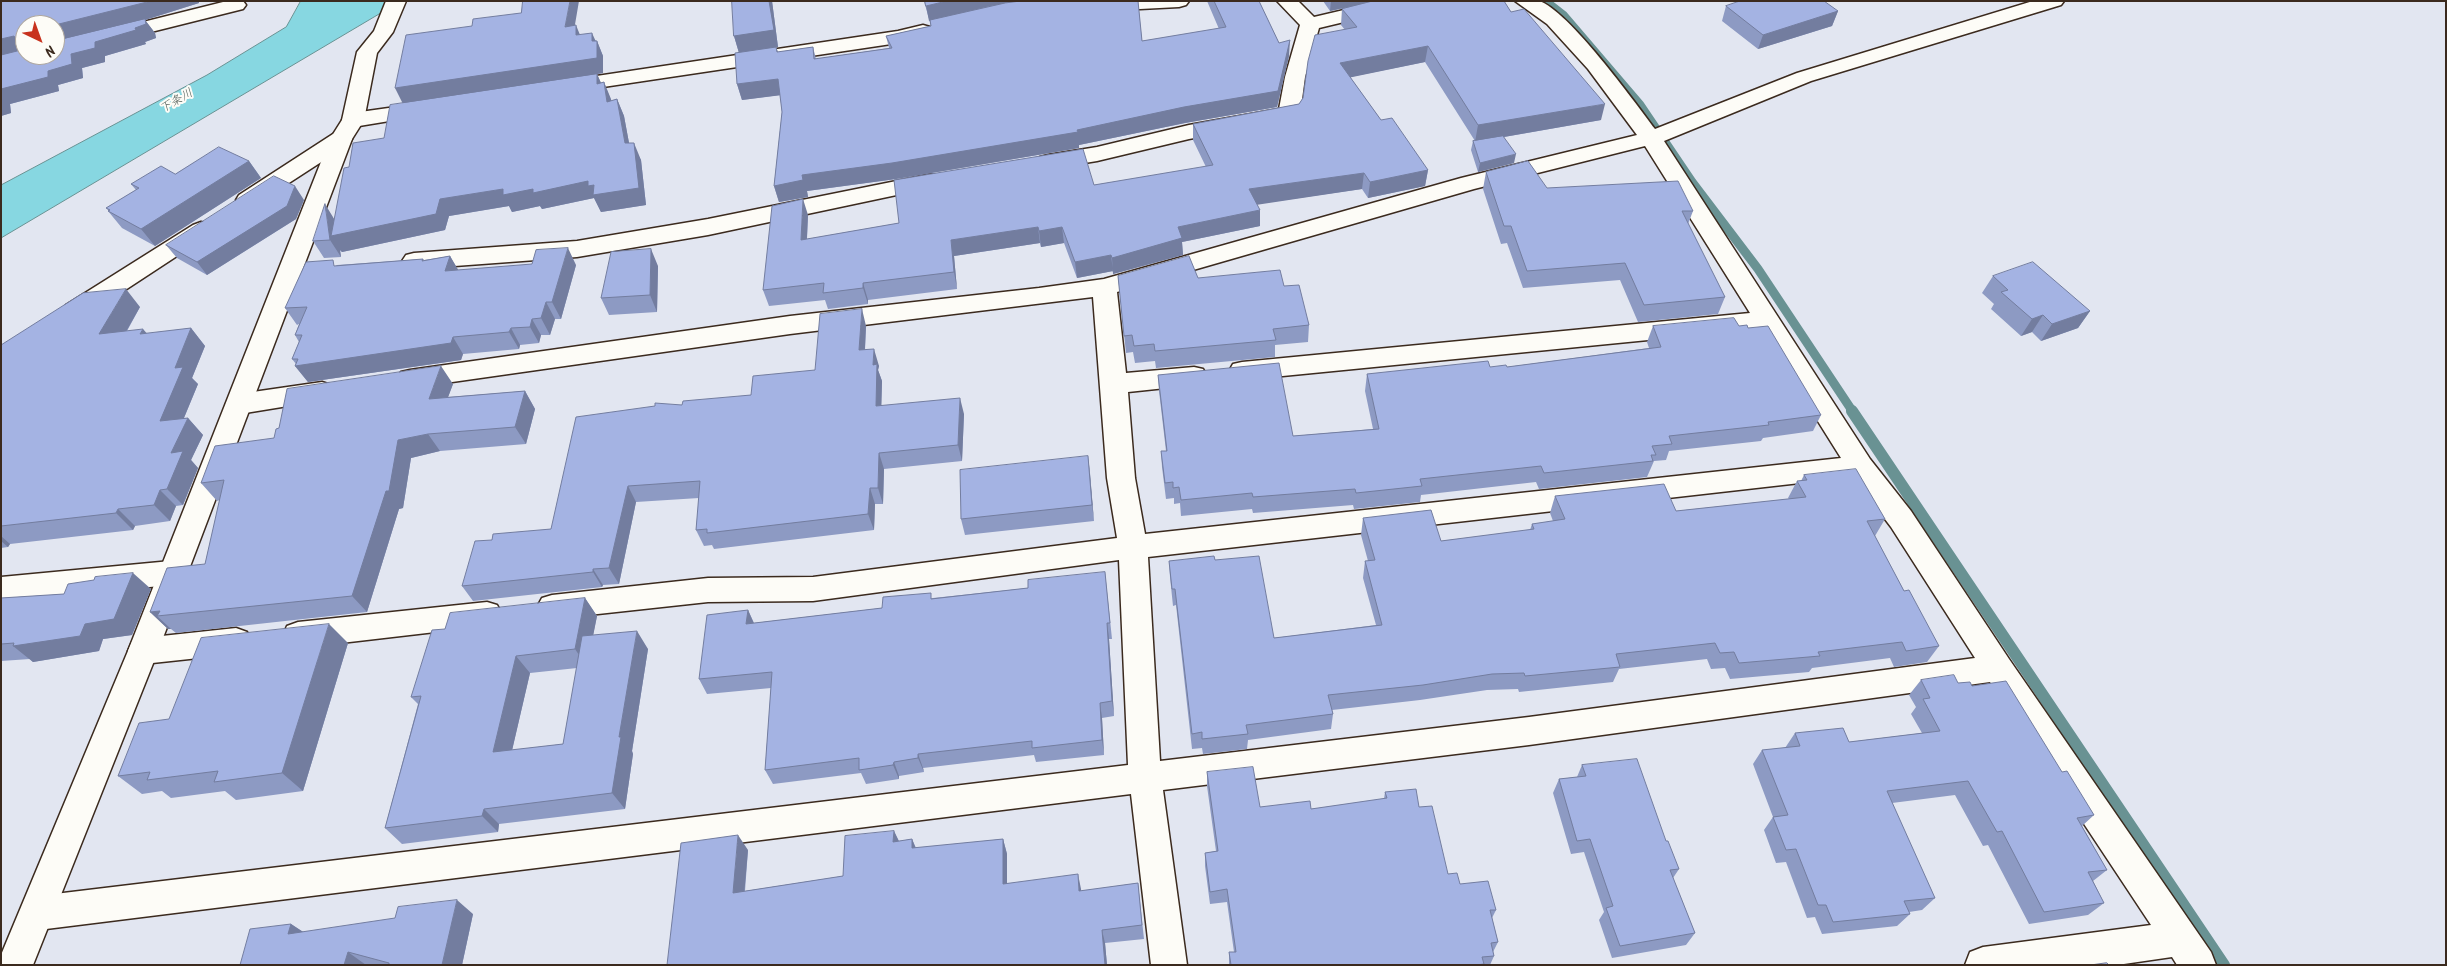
<!DOCTYPE html>
<meta charset="utf-8">
<style>
body{margin:0}
#map{position:relative;width:2447px;height:966px;overflow:hidden;background:#e2e6f1;font-family:Kalam,sans-serif}
canvas{display:block}
.frame{position:absolute;inset:0;border:2px solid #3b2a1e;pointer-events:none}
.north{position:absolute;left:15px;top:15px;width:50px;height:50px;box-sizing:border-box;background:#fdfcf7;border:1px solid #afa8a0;border-radius:50%;rotate:138deg;font-size:14px;font-weight:700;line-height:20px;text-align:center;color:#3b2a1e}
.north::after{content:'';display:block;margin:auto;width:18px;height:22px;background:#c8321e;clip-path:polygon(50% 0,100% 100%,50% 72%,0 100%)}
</style>
<div id="map">
<canvas width="2447" height="966"></canvas>
<div class="frame"></div>
<div class="north">N</div>
</div>
<script>
const c = document.querySelector('canvas').getContext('2d');
c.lineJoin = 'round';
function fill(path, color) {
  c.fillStyle = color;
  c.fill(path, 'evenodd');
}
function strokePath(path, color, width, dash) {
  c.strokeStyle = color;
  c.lineWidth = width;
  c.lineCap = dash ? 'butt' : 'round';
  c.setLineDash(dash || []);
  c.stroke(path);
}
function drawText(font, color, halo, rows, align = 'center') {
  c.font = font + ' Kalam,"Klee One",sans-serif';
  c.lineWidth = 4;
  c.setLineDash([]);
  c.textBaseline = 'middle';
  c.strokeStyle = halo;
  c.fillStyle = color;
  for (const [text, x, y, turn = 0] of rows) {
    c.save();
    c.translate(x, y);
    c.rotate((+turn || 0) * Math.PI / 180);
    c.textAlign = isNaN(turn) ? turn : align;
    if (halo) c.strokeText(text, 0, 0);
    c.fillText(text, 0, 0);
    c.restore();
  }
}
const water = new Path2D(`
 M301 1H401L1 238V185L207 75 286 27Z`);
fill(water, '#87d7e1');
strokePath(water, '#699293', 1);
strokePath(new Path2D(`
 M1545 1 1563 15 1640 105 1692 182 1758 269 1853 412`), '#699293', 9);
strokePath(new Path2D(`
 M1852 411 2224 965`), '#699293', 12);
const minor = new Path2D(`
 M227 1H243L246 5 243 9 55 56 51 55H55V44Z
 M1094 1H1189L1186 5 1179 7 1101 11 1094 9 1091 5Z
 M1277 1H1298L1314 17 1382 1H1418L1415 5 1319 28 1305 77 1300 114 1297 119 1189 139 1097 161 1048 169 1040 167 1037 162 1040 157 1048 155 1097 147 1189 125 1279 109 1285 77 1300 25Z
 M1515 1C1522 1 1532 0 1539 1 1568 10 1634 101 1655 129L1797 73 2033 1H2064L2061 5 1811 81 1664 141 1870 459 1911 511 2009 659 2211 952 2216 965H2177L2172 957 2117 965H1965L1970 952 1983 947 2151 925 1990 682 1529 745 1163 790 1187 965H1151L1131 794 38 930 26 925 21 913 26 901 38 896 1128 765 1119 560 813 601 708 602 552 619 542 616 537 607 542 598 552 595 708 578 813 577 1117 538 1107 478 1093 297 790 334 410 388 401 386 397 379 401 372 410 370 790 316 1039 288 1104 279 1461 178 1637 135 1588 69 1547 24ZM1645 146 1750 313 1242 362 1233 364 1229 371 1233 378 1242 380 1760 329 1841 458 1145 534 1135 478 1128 392 1194 385 1203 383 1207 376 1203 369 1194 367 1126 373 1117 292 1474 189ZM1853 477 1891 527 1975 658 1529 717 1160 761 1148 557Z
 M923 25 930 27 933 31 930 35 898 43 563 93 556 91 553 87 556 83 563 81 898 31Z
 M424 103 432 104 435 109 432 114 353 127 345 125 342 120 345 115 353 113Z
 M341 132 349 134 352 139 349 144 255 205 247 207 239 205 236 200 239 195 333 134Z
 M931 174 939 176 942 181 939 186 708 235 577 257 414 269 406 267 402 261 406 255 414 253 577 241 708 219Z
 M201 222 209 225 213 230 209 235 84 317 75 320 66 317 63 311 66 305 193 225Z
 M322 382 331 385 335 392 331 399 239 414 230 411 226 404 230 397 239 394Z
 M171 561 181 565 185 573 181 581 171 585 1 601V577Z
 M487 602 497 605 502 614 497 623 487 626 298 648 287 644 283 635 287 626 298 622Z
 M236 628 247 632 251 641 247 650 236 654 143 664 132 660 128 651 132 642 143 638Z`);
const tertiary = new Path2D(`
 M386 1H406L393 32 377 53 364 120 352 139 158 651 33 965H1V955L128 651 330 139 342 120 357 52 374 31Z`);
strokePath(minor, '#3b2a1e', 3);
strokePath(tertiary, '#3b2a1e', 3);
fill(minor, '#fdfcf7');
fill(tertiary, '#fdfcf7');
fill(new Path2D(`
 M1 1 199 3 145 20 155 33 156 38 145 42 146 44 105 56V62L82 68 83 78 58 85 59 91 10 104 11 113 1 116ZM25 25 55 55H25Z
 M732 1H772L778 47H776L778 52 813 47 816 59 889 48 886 36 931 26 924 1H1138L1142 41 1219 29 1207 1H1259L1279 43 1289 56 1277 107 1185 123 1079 145V148L896 179 807 191 808 197 779 202 774 186 782 112 780 95 742 100 737 84 739 53 734 36Z
 M1323 1H1504L1511 12 1601 120 1504 137 1514 163 1478 172 1471 150 1473 141H1475L1425 62 1350 77 1381 120 1428 170 1425 186 1368 198 1362 189 1257 204 1260 226 1182 242 1183 255 1113 274V271L1077 278 1064 243 1041 247 1040 243 954 256 957 289 868 300V304L828 309 825 300 769 306 763 290 808 215 807 239 899 223 1094 185 1206 167 1193 140V124L1299 104 1345 30 1341 25 1342 9 1350 7 1330 11Z
 M1726 6 1838 11 1832 26 1758 49 1722 21Z
 M472 26H574L580 35 597 41 603 56V73L597 74 601 83 604 82 611 101 617 99 624 116 629 143 641 160 646 205 601 212 594 198 542 209 540 206 512 212 509 206 449 216 445 230 342 252 340 250 341 257 324 258 313 241 334 219 349 167 384 138 403 103Z
 M249 161 261 178 155 246 122 228 108 211V210L106 208 136 190 131 184 175 174Z
 M1486 172 1547 188 1693 211 1688 224 1725 297 1718 314 1638 322 1620 280 1523 288 1507 243 1501 244 1483 189Z
 M304 200 296 219 207 275 177 258 166 245Z
 M450 256 458 270 576 265 561 319H555L550 335H541L539 343 520 345 519 349 463 354 461 360 308 382 295 366 296 364 292 359 299 342 295 335 299 324 297 325 285 308 337 265 423 259 424 260Z
 M658 266 657 312 609 315 601 298Z
 M1118 276 1198 278 1284 286 1309 325 1308 342 1275 345V357L1156 368 1155 361 1135 363 1133 352 1126 353Z
 M1993 276 2090 311 2078 328 2041 341 2032 332 2021 336 1991 309 1994 304 1982 293Z
 M140 307 127 331 147 334 191 328 205 346 192 378 198 384 184 418H188L203 435 191 460 198 468 183 505 176 506 170 521 135 526 133 530 10 544 8 547 1 548V345Z
 M866 326 865 350 879 366 878 370 882 381 881 406 964 414 962 461 884 469 883 504H875L874 530 714 549 712 545 704 546 696 530 699 498 636 502 619 584 603 585 602 587 473 601 462 586 492 540 551 529 682 405 751 395 815 370Z
 M1653 326H1739L1748 328 1821 415 1813 431 1763 438 1761 441 1669 451 1666 460 1654 461 1647 477 1539 489 1536 482 1421 495 1420 502 1354 509 1353 505 1253 513 1252 509 1181 516 1180 503 1174 504V498L1166 499 1162 467 1161 451H1166L1159 391 1158 375 1293 436 1373 429 1365 391 1367 374 1490 367H1507L1649 348 1647 342Z
 M453 384 448 397 525 391 535 409 526 444 440 451 411 458 403 508 399 509 367 612 176 633 171 629H168L150 612 205 564 220 500 217 501 201 483 274 438Z
 M1088 456 1094 521 965 535 961 519Z
 M1804 475 1885 519 1875 536 1904 591 1939 646 1927 662 1894 667 1890 658 1812 668 1809 672 1730 679 1725 668 1711 669 1707 659 1619 669 1613 682 1519 692 1518 689 1487 690 1420 700 1332 710 1333 714 1331 729 1248 740 1247 749 1203 754 1202 748 1192 749 1176 605 1173 606 1170 577 1169 561 1215 560 1274 638 1376 625 1363 578 1365 561H1368L1361 535 1363 518 1441 541 1530 530 1532 524 1553 521 1550 513 1555 496 1676 511 1789 499 1788 498 1797 481H1801Z
 M1105 572 1112 639H1109L1114 716 1102 718 1104 755 1036 762 1034 755 923 768 924 772 899 776V779L866 784 861 773 773 784 765 770 771 688 707 694 699 679 748 610 754 623 882 608 933 598 1028 588Z
 M151 589 132 635 103 639 99 651 33 662 30 659 1 661V598Z
 M585 598 597 616 593 635 648 649 632 751 633 754 625 809 499 824 498 832 402 844 385 828 418 704 411 697 445 629ZM577 668 563 744 512 750 530 673Z
 M348 643 303 791 236 800 225 791 171 798 162 791 142 794 118 776Z
 M1921 680 1958 683 1972 686 2062 772 2094 815 2082 826 2107 870 2093 881 2104 903 2088 915 2029 924 1988 845 1983 846 1955 795 1892 803 1935 898 1922 910 1909 912 1910 914 1897 926 1822 934 1815 917 1807 918 1786 862 1776 863 1764 830 1773 817 1753 764 1762 750 1785 748 1795 733 1849 742 1922 733 1911 714 1916 707 1909 695Z
 M1582 765 1666 841 1679 869 1673 878 1695 933 1686 945 1612 958 1599 920 1604 912 1584 852 1571 854 1553 793 1559 779 1577 777Z
 M1207 772 1260 807 1311 809 1384 799 1385 792 1419 807 1448 874 1460 884 1496 910 1492 918 1498 942 1493 952 1494 956 1490 965H1229V952H1234L1227 902 1210 904 1205 866V853L1216 851 1207 786Z
 M894 831 899 841 912 839 916 848 1003 839 1007 854V883L1081 889V891L1138 883 1144 939 1105 943 1107 965H667L748 850 745 891 843 876Z
 M473 914 462 965H240L291 924 303 932Z`), '#8d9ac3');
fill(new Path2D(`
 M151 1H199V3L145 20 155 33 156 38 145 42 146 44 105 56V62L82 68 83 78 58 85 59 91 10 104 11 113 1 116V89L48 71 71 54 55 42V25Z
 M570 1H579L572 42 565 27Z
 M769 1H772L778 47H776L781 63 739 53 734 36Z
 M947 1H1020L990 6 929 21 926 6Z
 M1331 1H1374L1330 11Z
 M1838 11 1832 26 1758 49 1763 35Z
 M576 25 582 40 576 35Z
 M592 33 597 44V41L603 56V73L597 74 604 90 597 84 403 104 395 88 592 41Z
 M14 36 25 50 1 56V39Z
 M1290 40 1289 56 1277 107 1185 123 1079 145V148L896 179 807 191 808 197 779 202 774 186 802 175 1077 130Z
 M1428 46 1425 62 1338 80 1340 63Z
 M778 79 782 95 742 100 737 84Z
 M604 82 611 99 614 118 607 102Z
 M617 99 624 116 632 159 625 143Z
 M1605 104 1601 120 1475 142 1478 125Z
 M634 143 641 160 646 205 601 212 594 198 542 209 540 206 512 212 509 206 449 216 445 230 342 252 340 250 341 257 330 240 325 204 336 222 440 199 503 189Z
 M1516 154 1514 163 1478 172 1480 163Z
 M249 161 261 178 155 246 141 229Z
 M1428 170 1425 186 1368 198 1370 182Z
 M1364 173 1362 189 1249 206V189Z
 M295 186 304 200 296 219 207 275 197 262Z
 M803 199 808 215 806 256 801 240Z
 M1260 210V226L1182 242 1183 255 1113 274 1112 258 1178 227Z
 M1038 227 1040 243 954 256 957 289 954 272 951 240Z
 M1062 227 1064 243 1041 247 1039 231Z
 M568 248 576 265 561 319 552 302Z
 M651 249 658 266 657 312 650 295Z
 M1111 255 1113 271 1077 278 1075 262Z
 M450 256 460 273 445 271Z
 M863 283 868 300V304L863 288Z
 M126 289 140 307 115 351 99 334Z
 M546 302 555 319 550 335 541 318Z
 M862 309 866 326 864 367 859 350Z
 M2090 311 2078 328 2041 341 2052 324Z
 M2043 315 2032 332 2021 336 2032 319Z
 M532 319 541 335 539 343 530 327Z
 M191 328 205 346 192 378 198 384 176 437 160 421 175 368Z
 M511 328 520 345 519 349 509 332Z
 M143 329 158 346 140 334Z
 M453 337 463 354 461 360 308 382 295 366Z
 M874 349 879 366 878 370 882 381 881 423 876 406 873 365Z
 M441 366 453 384 441 416 429 399Z
 M525 391 535 409 526 444 515 427Z
 M960 398 964 414 962 461 958 445Z
 M188 418 203 435 191 460 198 468 183 505 167 489 171 453Z
 M428 434 440 451 411 458 403 508 399 509 367 612 352 596 398 440Z
 M879 453 884 469 883 504 878 488Z
 M1088 456 1090 473 1094 521 1092 505Z
 M628 486 636 502 619 584 609 568Z
 M870 488 875 504 874 530 868 514Z
 M160 490 176 506 170 521 154 505Z
 M118 509 135 526 133 530 116 513Z
 M1 536 10 544 8 547 1 541Z
 M593 569 603 585 602 587 593 572Z
 M133 573 151 589 132 635 103 639 99 651 33 662 13 646 85 624Z
 M585 598 597 616 587 667 575 649Z
 M748 610 755 626 746 624Z
 M160 611 157 616 171 629H168L150 612Z
 M1107 623 1109 639 1114 716 1112 701Z
 M329 624 348 643 303 791 282 773Z
 M637 631 648 649 632 751 633 754 625 809 612 793 619 737Z
 M516 656 530 673 508 768 493 752Z
 M1100 703 1102 718 1104 755 1102 740Z
 M918 754 923 768 924 772 918 758Z
 M894 762 899 776V779L893 765Z
 M484 809 499 824 498 832 482 816Z
 M894 831 901 846 893 842Z
 M738 835 748 850 743 907 733 893Z
 M912 839 918 854 912 848Z
 M1003 839 1007 854V898L1003 884Z
 M1078 874 1081 889 1082 905 1079 891Z
 M457 900 473 914 462 965H442Z
 M291 924 311 937 288 934Z
 M1102 930 1105 943 1107 965H1105Z
 M348 952 366 965H344Z`), '#737d9f');
const building = new Path2D(`
 M1 1H151L55 25H25V39H16L14 36 1 39Z
 M523 1H570L565 27 576 25V35L592 33V41H597V58L395 88 406 35 472 26 473 19 521 13Z
 M732 1H769L774 30 734 36Z
 M925 1H947L926 6Z
 M1021 1H1138L1142 41 1226 27 1214 1H1259L1279 43 1290 40 1278 91 1184 107 1077 130 1078 132 892 163 802 175 803 180 774 186 782 112 778 79 737 84 735 53 776 47 777 52 813 47 814 59 892 48 886 36 931 26 930 20 1005 3Z
 M1373 1H1504L1511 12 1524 9 1605 104 1478 125 1428 46 1340 63 1381 120 1392 118 1428 170 1370 182 1364 173 1249 189 1260 210 1178 227 1182 238 1112 258 1111 255 1075 262 1062 227 1039 231 1038 227 951 240 954 272 863 283V288L823 293 824 283 763 290 772 206 803 199 801 240 899 223 894 180 1083 149 1094 185 1213 165 1193 124 1299 104 1303 98 1308 61 1315 35 1357 27 1342 9Z
 M1740 1H1824L1838 11 1763 35 1726 6Z
 M145 19 146 24 135 28 136 30 95 42V48L71 54 72 64 48 71V77L1 89V55L25 49V55H55V41Z
 M597 74V84L604 82 607 102 617 99 625 143H634L639 188 593 195 594 185 588 186V181L533 193V189L503 195V189L440 199 436 214 331 236 344 168 349 167 353 143 384 138 390 105Z
 M1503 136 1516 154 1480 163 1473 141Z
 M219 147 249 161 141 229 108 211 110 210 106 208 139 188 131 184 161 166 175 174Z
 M1528 161 1547 188 1678 181 1693 211H1682L1725 297 1644 305 1625 263 1527 271 1511 226H1504L1486 172Z
 M274 176 295 186 287 206 197 262 166 245Z
 M325 204 330 240 313 241Z
 M568 248 552 302H546L541 318 532 319 530 327 511 328 509 332 453 337 451 343 295 366 298 359H292L302 335H295L307 307 285 308 306 262 333 260 334 266 423 259 422 261 450 256 445 271 532 264 536 250Z
 M651 249 650 295 601 298 611 252Z
 M1189 256 1198 278 1280 270 1284 286 1299 285 1309 325 1273 329 1276 340 1155 351 1154 344 1134 346 1132 335 1124 336 1118 276Z
 M2033 262 2090 311 2052 324 2043 315 2032 319 2001 292 2008 290 1993 276Z
 M126 289 99 334 143 329 140 334 191 328 175 368 183 367 160 421 188 418 171 453 183 451 167 489 160 490 154 505 118 509 116 513 1 526V345L83 293Z
 M862 309 859 350 874 349 873 365 877 364 876 406 960 398 958 445 879 453 878 488H870L868 514 707 533V529L696 530 700 481 628 486 609 568 593 569V572L462 586 475 541 492 540 493 534 551 529 576 417 655 406V403L682 405 683 401 751 395 753 376 815 370 820 314Z
 M1734 318 1739 326 1747 325 1748 328 1768 326 1821 415 1768 422 1769 425 1669 436 1672 444 1652 446 1656 455H1651L1653 461 1544 473 1541 466 1420 479 1422 486 1356 493 1355 489 1253 497 1252 493 1181 500 1179 487 1173 488V482L1165 483 1161 451H1167L1158 375 1279 363 1293 436 1379 429 1367 374 1488 361 1490 367 1506 365 1507 367 1661 347 1653 326Z
 M441 366 429 399 525 391 515 427 428 434 398 440 389 491H386L352 596 157 616 160 611 150 612 167 568 205 564 224 480 201 483 215 446 274 438 276 429 279 428 287 389Z
 M1088 456 1092 505 961 519 960 470Z
 M1856 469 1885 519 1867 521 1904 591 1909 590 1939 646 1906 651 1902 642 1818 652 1820 656 1739 663 1734 652 1720 653 1715 643 1616 654 1620 667 1525 676 1524 673 1492 674 1423 685 1328 695 1333 714 1246 725 1248 734 1202 739V732L1192 734 1175 589H1172L1169 561 1214 556 1215 560 1259 556 1274 638 1382 625 1365 561 1375 560 1363 518 1431 510 1441 541 1534 529 1532 524 1565 519 1555 496 1664 484 1676 511 1806 497 1797 481 1807 480 1804 475Z
 M1105 572 1110 623H1107L1112 701 1100 703 1102 740 1032 748V741L918 754V758L894 762 893 765 859 770V758L765 770 772 672 699 679 707 615 748 610 746 624 882 608 883 597 931 593V599L1028 588V580Z
 M133 573 114 619 85 624 80 636 13 646 14 643 1 644V598L64 594 68 584 94 580 95 577Z
 M585 598 575 649 516 656 493 752 563 744 582 636 637 631 619 737H621L612 793 484 809 482 816 385 828 421 696 411 697 432 630 445 629 450 613Z
 M329 624 282 773 214 782 218 771 147 780 150 772 118 776 139 723 169 719 201 638Z
 M1954 675 1958 683 1970 682 1972 686 2006 681 2062 772 2067 771 2094 815 2077 818 2107 870 2088 872 2104 903 2044 912 2002 831 1997 832 1968 781 1887 791 1935 898 1904 901 1910 914 1833 922 1826 905H1818L1796 849 1786 850 1773 817 1788 815 1762 750 1800 746 1795 733 1843 728 1849 742 1940 731 1923 699 1930 698 1921 680Z
 M1637 759 1666 841H1668L1679 869 1670 870 1695 933 1620 946 1606 908 1613 906 1590 839 1577 841 1559 779 1586 776 1582 765Z
 M1253 767 1260 807 1310 801 1311 809 1387 798 1385 792 1416 789 1419 807 1432 806 1448 874 1457 873 1460 884 1488 881 1496 910H1490L1498 942 1491 943 1494 956 1482 957 1484 964 1476 965H1231L1229 952H1236L1227 889 1210 892 1205 853 1218 851 1207 772Z
 M894 831 893 842 912 839V848L1003 839V884L1078 874 1079 891 1138 883 1142 925 1102 930 1105 965H667L681 843 738 835 733 893 843 876 845 836Z
 M457 900 442 965H389V963L348 952 344 965H240L250 929 291 924 288 934 395 918 398 907Z
 M2107 963 2109 965H2091Z`);
fill(building, '#a4b3e3');
strokePath(building, '#737d9f', 1);
drawText('italic 12px', '#525e58', '#fdfcf7', [
 ["下条川",177,102,-30]
]);
</script>
